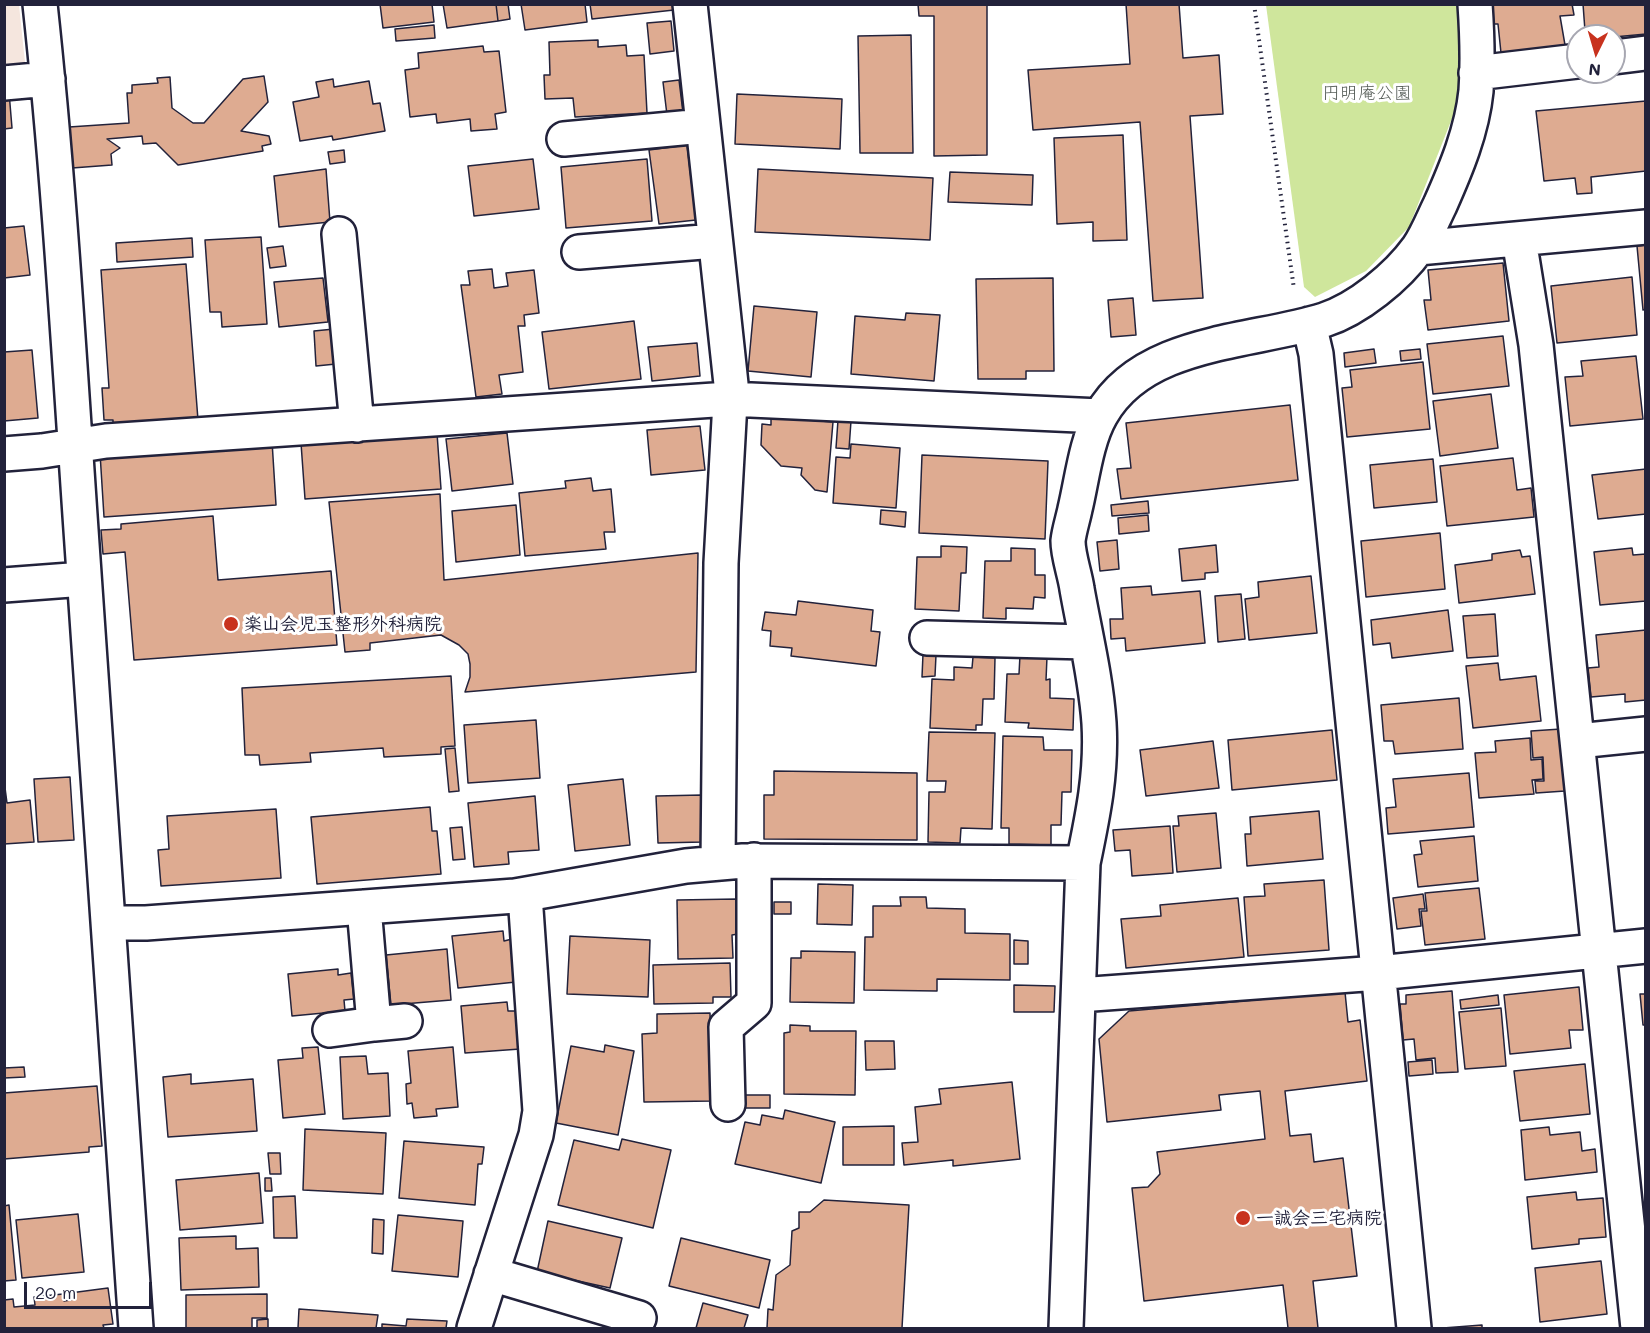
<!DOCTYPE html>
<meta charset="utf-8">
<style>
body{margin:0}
#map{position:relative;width:1650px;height:1333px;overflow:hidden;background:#fff;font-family:Mali,sans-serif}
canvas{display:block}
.frame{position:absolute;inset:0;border:6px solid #22223b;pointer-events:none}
.north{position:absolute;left:1566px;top:24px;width:60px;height:60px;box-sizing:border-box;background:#fff;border:2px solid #a7a7b1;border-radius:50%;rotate:185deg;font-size:16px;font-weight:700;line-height:24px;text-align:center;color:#22223b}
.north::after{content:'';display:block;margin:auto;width:21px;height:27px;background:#c8321e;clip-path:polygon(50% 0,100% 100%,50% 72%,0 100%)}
.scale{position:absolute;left:24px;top:1282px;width:128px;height:27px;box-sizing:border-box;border:3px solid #22223b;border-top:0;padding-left:8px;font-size:18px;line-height:21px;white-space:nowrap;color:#22223b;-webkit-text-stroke:4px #fff;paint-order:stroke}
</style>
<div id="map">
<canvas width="1650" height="1333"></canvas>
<div class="frame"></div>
<div class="north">N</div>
<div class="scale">20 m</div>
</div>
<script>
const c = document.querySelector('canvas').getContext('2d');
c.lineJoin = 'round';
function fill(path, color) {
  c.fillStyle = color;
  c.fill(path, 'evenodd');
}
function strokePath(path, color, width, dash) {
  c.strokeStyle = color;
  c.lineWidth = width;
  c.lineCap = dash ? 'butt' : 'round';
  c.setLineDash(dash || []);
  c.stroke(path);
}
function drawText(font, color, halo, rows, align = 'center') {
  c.font = font + ' Mali,"Klee One",sans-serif';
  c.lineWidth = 6;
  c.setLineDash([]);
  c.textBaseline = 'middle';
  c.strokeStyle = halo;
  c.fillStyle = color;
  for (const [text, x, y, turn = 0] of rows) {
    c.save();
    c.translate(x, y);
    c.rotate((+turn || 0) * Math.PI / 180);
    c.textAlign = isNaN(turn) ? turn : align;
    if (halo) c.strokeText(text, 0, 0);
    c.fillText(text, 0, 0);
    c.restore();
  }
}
fill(new Path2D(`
 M5 5H19L25 62 5 70Z`), '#f5e6de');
fill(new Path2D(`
 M1266 5H1458L1463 49 1455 111 1409 227 1366 271 1315 297 1304 287Z`), '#cfe69c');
const building = new Path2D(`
 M380 4H432L434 22 383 28Z
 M443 4H496L498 21 447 28Z
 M496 4H508L510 19 498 21Z
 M521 4H585L587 22 525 30Z
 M590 4H674V10L592 19Z
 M918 4H987V155L934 156V16H919Z
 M1126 4H1179L1183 58 1219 55 1223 114 1190 116 1203 298 1153 301 1140 122 1033 130 1028 70 1130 64Z
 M1491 4H1572L1574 15 1560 16 1565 45 1501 53 1498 24H1494Z
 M1583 4H1646V34L1614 37 1602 36 1601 30 1585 31Z
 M671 21 674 51 650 54 647 23Z
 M434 25 435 38 396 41 395 29Z
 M911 35 913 153H860L858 36Z
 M598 40V47L626 45 627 56 644 55 647 113 575 117 573 98 545 99 544 75H550L549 42Z
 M483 46 484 52 499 51 506 112 495 114 497 129 471 131 470 119 437 123 436 114 410 117 405 70 419 68 418 53Z
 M264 76 268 102 241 131 269 136 271 144 262 146 263 151 178 165 156 143 143 144 142 136 107 139 120 148 111 154 112 165 72 168 69 127 129 123 127 93H132V85L158 83 157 78 170 77 172 108 193 123H204L243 79Z
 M333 79 334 87 369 81 373 104 380 103 385 131 333 140 332 136 300 141 293 102 319 97 316 82Z
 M679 80 683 113 667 115 663 82Z
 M9 92 12 128 4 129V93Z
 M737 94 842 99 840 149 735 144Z
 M1646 101V171L1591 177 1592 193 1577 194 1575 178 1544 181 1536 111Z
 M1123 135 1127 240 1093 241V222L1057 224 1054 138Z
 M687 145 696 220 659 224 649 150Z
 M344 150 345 162 330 164 328 152Z
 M533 159 539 209 474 216 468 166Z
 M647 159 652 221 566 228 561 167Z
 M326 169 330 222 279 227 274 176Z
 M758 169 933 178 930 240 755 232Z
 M950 172 1033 175 1032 205 948 202Z
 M24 226 30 275 4 278V228Z
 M261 237 267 324 222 327 221 312H210L205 240Z
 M192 238 193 257 117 262 116 243Z
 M1646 245V309L1643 310 1637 246Z
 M283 246 286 266 270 268 267 248Z
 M1503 263 1509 321 1428 330 1424 300H1431L1428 270Z
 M186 264 198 420 113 426V420H104L102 388H109L101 270Z
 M492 269 494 288 508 286 506 273 534 270 539 313 524 315 525 326H518L523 372 499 375 502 394 476 397 461 285H470L468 271Z
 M1632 277 1637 335 1557 343 1551 286Z
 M323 278 328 322 279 327 274 282Z
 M1053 278 1054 371H1026V379H978L976 279Z
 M1133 298 1136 335 1111 337 1108 300Z
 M754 306 817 312 811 377 748 371Z
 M906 313 940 315 934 381 851 374 855 316 905 320Z
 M634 321 641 379 549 389 542 332Z
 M334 329 336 364 316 366 314 331Z
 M1503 336 1509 386 1433 394 1427 344Z
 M697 343 700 376 652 381 648 347Z
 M1374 349 1376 363 1345 367 1344 353Z
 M1420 349 1421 359 1401 361 1400 351Z
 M32 350 38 418 4 421V352Z
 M1636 356 1643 419 1570 426 1565 377 1583 376 1581 361Z
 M1423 362 1430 429 1347 437 1342 388 1352 387 1350 370Z
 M1491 394 1498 448 1440 456 1433 401Z
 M1290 405 1298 480 1121 499 1117 469 1131 468 1126 423Z
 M771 417 833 422 827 492 815 490 801 475 802 468 781 466 761 445 762 424 771 425Z
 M838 420 851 421 849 449 836 448Z
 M700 426 705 470 651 475 647 430Z
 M437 433 441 489 305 499 301 443Z
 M507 433 513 484 452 491 446 439Z
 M272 441 276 505 104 517 100 453Z
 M851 444 900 448 896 508 833 503 836 457 850 458Z
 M922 455 1048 461 1045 539 919 533Z
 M1513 458 1517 490 1531 488 1534 517 1447 526 1440 466Z
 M1433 459 1437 502 1374 508 1370 465Z
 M1646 469V514L1598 519 1592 475Z
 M591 478 593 491 611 489 615 532H604L606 549 525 556 519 493 566 488 565 481Z
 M440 494 444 580 698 553 696 672 465 692 470 677V664L468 654 459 645 441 635 370 643V650L345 652 329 502Z
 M1148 501 1149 513 1112 516 1111 505Z
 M516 505 520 555 456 562 452 511Z
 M881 510 906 512 905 527 880 524Z
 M1148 515 1149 531 1119 534 1118 518Z
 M213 516 218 580 331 571 337 645 134 660 125 552 103 554 101 530 121 529V524Z
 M1440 533 1445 589 1366 597 1361 541Z
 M1117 540 1119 569 1100 571 1097 542Z
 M1216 545 1218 572 1205 573V579L1182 581 1179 549Z
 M941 546 967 547 966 573H961L959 611 915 609 917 557H941Z
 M1011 548 1035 549V575H1045V598L1034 597 1033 609 1006 608V619L983 618 985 561H1011Z
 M1632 548 1633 555 1646 554V601L1600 605 1594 552Z
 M1520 550 1522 557 1530 556 1535 594 1459 603 1455 565 1492 560V554Z
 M1311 576 1317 633 1249 640 1245 599 1259 597 1258 582Z
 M1151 586 1152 595 1200 591 1205 643 1126 651 1125 638 1111 639 1110 619H1123L1121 588Z
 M1241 594 1245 639 1218 642 1215 596Z
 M798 601 873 610 871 631 880 632 876 666 791 656 792 648 770 646 771 631 762 630 765 612 796 615Z
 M1448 610 1453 651 1392 658 1390 643 1373 645 1371 620Z
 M1495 614 1498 656 1467 658 1463 616Z
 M1646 630V700L1625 702V694L1591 697 1588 668 1599 667 1596 635Z
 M923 654 936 655 935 676 922 677Z
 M1020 655 1047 657 1046 680 1050 679V698L1074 699 1073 730 1028 728 1029 723 1005 722 1007 674H1019Z
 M973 657 995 658 994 699H983L982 725H976V730L930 728 932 679 954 680V667L972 668Z
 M1498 663 1500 680 1536 676 1541 721 1473 728 1466 666Z
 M451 676 455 746 441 747V754L384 757 383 748 310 753 311 762 260 765 259 755H245L242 688Z
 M1459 698 1463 749 1395 754 1393 741H1384L1381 705Z
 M536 720 540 778 468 783 464 725Z
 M1561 729 1565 791 1536 793 1535 781H1544L1543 757 1533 758 1531 731Z
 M1332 730 1337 780 1232 790 1228 740Z
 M929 732 995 733 992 829 961 828 960 843 928 842 929 792H945L946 781H927Z
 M1003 736 1043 737 1044 750H1072L1071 792H1062L1061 825H1051V845L1009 844V828H1001Z
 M1530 738 1531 760 1542 759 1543 779 1532 780 1534 794 1479 798 1475 753 1496 752 1495 741Z
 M1213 741 1219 788 1146 796 1140 750Z
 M455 748 459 791 449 792 445 749Z
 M774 771 917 773V840L764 839V795H774Z
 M1469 773 1474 827 1388 834 1386 808 1396 807 1393 779Z
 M70 777 74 840 38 842 34 779Z
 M623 779 630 845 575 851 568 785Z
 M4 780 7 803 30 800 34 842 4 844Z
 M702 795 703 842 658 843 656 796Z
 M535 796 539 850 508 852 509 864 474 867 468 803Z
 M430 807 432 831H437L441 874 317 884 311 817Z
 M276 809 281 878 161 886 158 850 169 849 167 816Z
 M1319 811 1323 859 1247 866 1245 834H1251L1250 817Z
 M1216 813 1221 868 1177 872 1173 826H1179L1178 816Z
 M1170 826 1173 873 1132 876 1130 850 1115 851 1113 830Z
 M462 827 465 859 453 860 450 828Z
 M1474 836 1478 881 1418 887 1414 855 1422 854 1420 841Z
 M1324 880 1329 950 1248 956 1244 897 1265 896 1264 884Z
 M818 884 853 885 852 925 817 924Z
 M1479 888 1485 939 1425 945 1421 911H1427L1425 893Z
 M1423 894 1425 909H1419L1421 926 1397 929 1393 898Z
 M900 897H926L927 908 965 909V933L1010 934V980L937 979V991L864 990 865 937H873V906H901Z
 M1238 898 1244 957 1126 968 1121 919 1161 916 1160 905Z
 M737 899 738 934 732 935 733 958 678 959 677 900Z
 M774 902H791V914H774Z
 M503 931 504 941 512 939 516 982 458 988 452 936Z
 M570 936 650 940 648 997 567 994Z
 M1014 940 1028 941V964H1014Z
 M447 949 451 1000 391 1005 386 955Z
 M801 951 855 952 854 1003 790 1002 791 958H801Z
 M730 963 731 997H713V1003L654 1004 653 965Z
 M338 969V975L351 973 354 999 344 1000 345 1011 292 1016 288 974Z
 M1014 985 1055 986 1054 1012H1014Z
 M1579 987 1583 1030H1569L1571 1048 1510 1054 1504 995Z
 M1452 991 1458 1072 1436 1073 1435 1058 1416 1060 1414 1039 1403 1040 1400 1004H1406V995Z
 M1345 992 1348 1022 1360 1020 1367 1081 1285 1091 1290 1136 1311 1134 1314 1162 1343 1158 1357 1276 1313 1281 1318 1328H1288L1283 1285 1144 1301 1132 1188 1148 1187 1160 1174 1157 1152 1265 1139 1260 1091 1219 1095 1221 1110 1107 1122 1099 1039 1129 1011Z
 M1640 994H1646V1025H1643Z
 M1498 995 1499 1005 1461 1009 1460 1000Z
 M507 1002 508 1011H516L520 1049 465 1053 461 1006Z
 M1501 1008 1506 1066 1465 1069 1459 1012Z
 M710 1013 712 1101 644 1102 642 1034 657 1033V1014Z
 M790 1025 810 1026V1031H856L855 1095 784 1094V1033L790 1032Z
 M865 1041H894L895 1069 866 1070Z
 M605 1045 634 1051 618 1135 556 1123 571 1046 604 1052Z
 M318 1047 325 1114 283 1118 278 1060 303 1058 302 1048Z
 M453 1047 458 1107 436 1109 437 1116 414 1118 412 1103 407 1104 406 1084 411 1083 408 1051Z
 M366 1056 368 1074 388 1073 390 1116 343 1119 340 1057Z
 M1432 1060 1433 1074 1409 1076 1408 1062Z
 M1585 1064 1590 1114 1520 1121 1514 1071Z
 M24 1067 25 1077 4 1078V1068Z
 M191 1074V1084L253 1079 257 1131 168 1137 163 1077Z
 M1012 1082 1020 1159 953 1166V1160L904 1165 902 1143 918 1142 915 1107 941 1104 939 1089Z
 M97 1086 102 1146 89 1147V1152L4 1159V1093Z
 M741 1095H770V1108H741Z
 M785 1110 835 1122 821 1183 735 1164 745 1122 760 1125 762 1115 783 1119Z
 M894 1126V1165H843V1127Z
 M1549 1127 1550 1135 1580 1132 1582 1151 1595 1149 1597 1172 1525 1180 1521 1130Z
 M305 1129 386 1133 383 1194 303 1190Z
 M622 1139 671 1150 653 1228 558 1205 574 1140 619 1150Z
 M404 1141 484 1147 482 1164H478L475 1205 399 1198Z
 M268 1153H280L281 1174H270Z
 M259 1173 263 1223 180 1230 176 1180Z
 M265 1178H271L272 1191H265Z
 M1576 1192 1577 1200 1603 1198 1606 1237 1579 1239V1244L1532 1249 1527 1197Z
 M295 1196 297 1238H274L273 1197Z
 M824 1200 909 1205 902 1328H767L768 1309 773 1310 776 1275 790 1265 792 1231 799 1228V1212H810Z
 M9 1205 16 1280 4 1281V1206Z
 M78 1214 84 1272 22 1278 16 1220Z
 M398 1215 463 1221 458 1277 392 1271Z
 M373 1219 384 1220 383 1254 372 1253Z
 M548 1221 622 1238 610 1288 537 1272Z
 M236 1236V1249L258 1248 259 1287 181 1290 179 1238Z
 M681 1238 770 1260 759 1308 669 1286Z
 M1601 1261 1607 1314 1540 1322 1535 1268Z
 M108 1288 113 1324 103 1325 104 1328H4V1300L13 1299 14 1307 35 1305 34 1297 63 1294 64 1301 71 1300 70 1293Z
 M267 1294V1318H252V1328H186V1295Z
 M703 1303 748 1315 744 1328H696Z
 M299 1309 378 1315 376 1328H298Z
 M268 1319V1328H257V1320Z
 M407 1319 447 1321 446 1328H382V1324L406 1326Z
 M1482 1325V1328H1443Z`);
fill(building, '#deab91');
strokePath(building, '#22223b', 1.5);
const minor = new Path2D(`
 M40 4C59 179 69 355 81 530 100 796 118 1062 136 1328
 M690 4 731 384 721 563 718 863
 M1614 57 1646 53
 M1476 73 1578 61
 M4 83 48 79
 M564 139 703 126
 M339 234 357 425
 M1519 239 1536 345 1638 1328
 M1418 248 1646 227
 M579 252 715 241
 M1309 324 1316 354 1414 1328
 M4 454 42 451 106 441 729 399 1100 416
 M4 585 84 579
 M927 638 1087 642
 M1578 741 1646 734
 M109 923H146L515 896 686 866 743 861 1083 863
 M1079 995 1378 973 1646 946
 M374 1024 405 1021
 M330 1030 374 1024 364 907
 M728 1104 726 1027 754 1003V860
 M491 1274 639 1318
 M474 1328 536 1135 540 1111 525 895
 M1066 1328 1083 863C1093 815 1102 772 1099 723 1096 678 1085 634 1077 589 1075 574 1068 556 1068 541 1069 531 1073 519 1075 509 1082 480 1086 441 1101 415 1143 340 1251 343 1324 320 1358 309 1397 277 1418 248 1427 235 1433 219 1440 205 1456 169 1472 131 1476 91 1478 63 1477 33 1475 4`);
strokePath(minor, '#22223b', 38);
strokePath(new Path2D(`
 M1254 4 1294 289`), '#22223b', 4, [1.5, 4.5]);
strokePath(minor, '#fff', 33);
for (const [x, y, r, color] of [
 [231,624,8,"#c8321e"],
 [1243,1218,8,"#c8321e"]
]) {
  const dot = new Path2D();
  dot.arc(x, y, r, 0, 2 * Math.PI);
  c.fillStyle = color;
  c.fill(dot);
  strokePath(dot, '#fff', 2);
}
drawText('18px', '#565d58', '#fff', [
 ["円明庵公園",1367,93]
]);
drawText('bold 18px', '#22223b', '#fff', [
 ["楽山会児玉整形外科病院",244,624],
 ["一誠会三宅病院",1256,1218]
], 'left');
</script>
